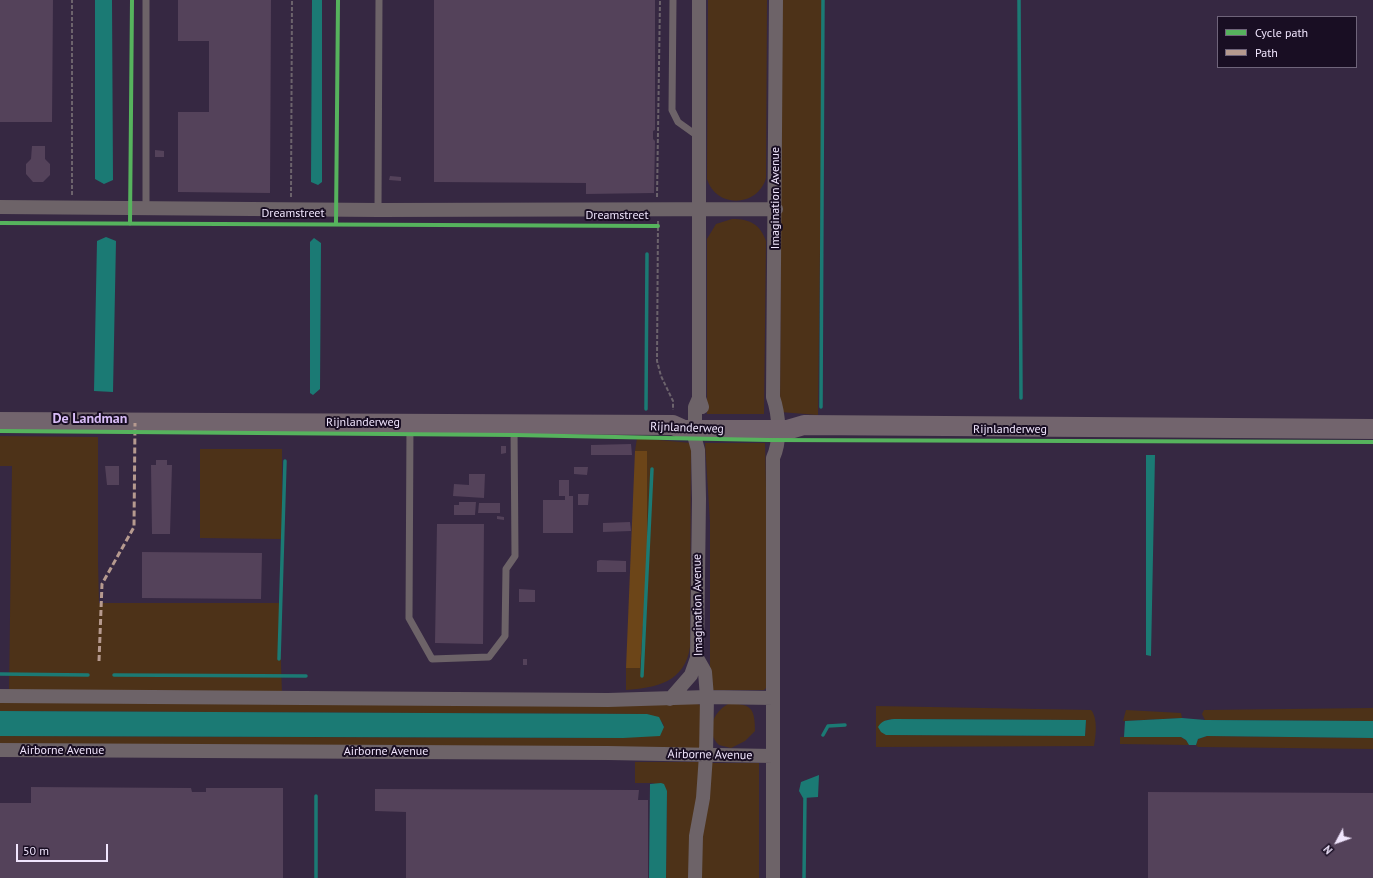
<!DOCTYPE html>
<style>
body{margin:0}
#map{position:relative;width:1373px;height:878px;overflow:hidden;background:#362842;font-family:"PT Sans",sans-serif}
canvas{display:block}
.legend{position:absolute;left:1217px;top:16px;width:140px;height:52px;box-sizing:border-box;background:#190e23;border:1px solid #6f647a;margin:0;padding:5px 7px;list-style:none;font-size:12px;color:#f0e5fd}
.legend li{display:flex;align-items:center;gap:8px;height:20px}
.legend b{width:20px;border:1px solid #6f647a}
.north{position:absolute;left:1317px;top:822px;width:40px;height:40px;-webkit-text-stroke:3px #190e23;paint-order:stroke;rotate:229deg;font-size:11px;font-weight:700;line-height:16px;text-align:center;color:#f0e5fd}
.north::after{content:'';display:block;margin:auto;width:14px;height:18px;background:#f0e5fd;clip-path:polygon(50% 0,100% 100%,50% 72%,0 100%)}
.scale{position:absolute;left:16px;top:844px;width:92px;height:18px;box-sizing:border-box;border:2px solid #f0e5fd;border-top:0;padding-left:5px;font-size:12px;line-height:14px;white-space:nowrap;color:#f0e5fd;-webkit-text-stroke:3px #190e23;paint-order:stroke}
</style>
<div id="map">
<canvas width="1373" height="878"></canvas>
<ul class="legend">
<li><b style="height:5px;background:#56b35d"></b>Cycle path</li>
<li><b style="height:5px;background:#b69a8f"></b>Path</li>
</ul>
<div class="north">N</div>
<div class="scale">50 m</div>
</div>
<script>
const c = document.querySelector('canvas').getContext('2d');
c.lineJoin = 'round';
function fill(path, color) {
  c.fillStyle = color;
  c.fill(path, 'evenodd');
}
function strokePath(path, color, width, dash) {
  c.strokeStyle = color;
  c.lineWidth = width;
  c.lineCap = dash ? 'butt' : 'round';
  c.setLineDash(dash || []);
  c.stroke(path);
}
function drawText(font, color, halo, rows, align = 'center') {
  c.font = font + ' "PT Sans",sans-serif';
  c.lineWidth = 4;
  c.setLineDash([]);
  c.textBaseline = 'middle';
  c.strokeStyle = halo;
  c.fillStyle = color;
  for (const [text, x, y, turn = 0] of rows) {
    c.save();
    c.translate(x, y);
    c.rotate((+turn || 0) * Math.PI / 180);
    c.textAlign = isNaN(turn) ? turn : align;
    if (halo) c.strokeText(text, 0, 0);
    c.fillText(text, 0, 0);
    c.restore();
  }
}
fill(new Path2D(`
 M708 0H767L766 178C758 207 716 209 707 179Z
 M782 0H823L818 415 780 412Z
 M732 219C750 219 760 224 766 241L764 414H707V239L716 224Z
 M0 436 98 437V562L99 603H279L282 694 9 693 12 466H0Z
 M637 438 691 443 690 647C685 682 656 688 626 690V668H640L647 567V451H635Z
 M705 443H765L767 531 766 688 764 690H710V522Z
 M200 449H282V539L200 538Z
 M0 700 698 704 700 705V749L0 746V736L578 738 664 727C663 719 654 717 647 714L0 711Z
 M728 704C751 703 755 708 755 731L745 741 731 748 719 745C705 732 713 712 728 704Z
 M876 706 1091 710C1098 718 1096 736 1094 746L876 747ZM894 719 1086 720 1085 736 886 735V720Z
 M1373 708V721L1205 720 1202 714 1204 710Z
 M1126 710 1181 713 1182 718 1123 721Z
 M1207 736 1373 738V749L1198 747 1196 745 1198 739Z
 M1120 737H1181L1186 740 1189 745 1120 744Z
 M635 762H702L689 878H666L667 791 653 783H635Z
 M708 763H759V878H702V832Z`), '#4d3218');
fill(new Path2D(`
 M635 451H647V567L640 668H626Z`), '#6c4518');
fill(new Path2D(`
 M95 0H112L113 180 104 184 95 179Z
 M312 0H322V182L318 185 311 182Z
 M106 237 116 241 113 392 94 391 97 241Z
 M314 238 321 243 320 389 313 395 310 393V242Z
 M1146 455H1155L1151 656 1146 655Z
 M0 711 647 714 659 717 664 727 660 736 623 738 0 736Z
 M1182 718 1205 720 1373 721V738L1207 736 1198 739 1196 745H1189L1186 740 1181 737H1124L1125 721Z
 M894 719 1086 720 1085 736 886 735 881 732 878 727C882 720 887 720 894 719Z
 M819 775 818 797 803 798 799 791 801 782Z
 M661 783 664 784 667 791 666 878H649L650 784Z`), '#1b7a74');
strokePath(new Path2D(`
 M1019 0 1021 398
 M821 407 823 0
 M646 409 647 254
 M279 659 285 461
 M0 674 88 675
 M114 675 306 676
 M642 676 652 469
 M823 735 828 726 845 725
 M316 878V796
 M804 878 805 796`), '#1b7a74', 3.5);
fill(new Path2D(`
 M0 0H53L52 122H0Z
 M178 0H271L270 193 178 192V112H209V41H178Z
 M434 0H655V130L653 131V139L655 141 654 193 586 194V183L434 182Z
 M32 146H45V159L50 164V175L43 182H33L26 174V164L31 159Z
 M155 150 164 151V157H155Z
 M390 176 401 177V181L389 180Z
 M631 444 632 455H591V445Z
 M501 446H506V453L501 454Z
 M156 460H167V465H172L170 534H152L151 465H156Z
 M105 466H119V485H107Z
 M574 467H588L587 475 574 474Z
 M469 474H485L484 498 453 496 454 484 469 485Z
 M559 480H569V496H573V533H543V500H565V496H559Z
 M578 494H589L588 505H578Z
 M459 502H476L475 515H454V505H459Z
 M479 503H500V513H478Z
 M497 516 504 517V520L497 519Z
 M630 522 631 531 603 532V523Z
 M437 524H484L483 644 435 643Z
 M142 552 262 553 261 599 142 598Z
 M600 560 626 561V572H597V561Z
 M519 589 535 590V602H519Z
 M523 659H527V665H523Z
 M31 787 191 788 192 792H206V788H283V878H0V803H31Z
 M375 789 639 790 638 800H648V878H406V812L375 811Z
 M1148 792 1373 793V878H1148Z`), '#54425a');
strokePath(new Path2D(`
 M72 195V0
 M291 197 292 0
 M657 197 660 0
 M658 221 657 361 661 376 673 401V410`), '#6c636c', 2, [4, 2]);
strokePath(new Path2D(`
 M673 0 672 110 678 122 699 137
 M146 208V0
 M378 210 379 0
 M410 424 409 618 432 659 489 657 505 636 506 569 515 556 514 426`), '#6d6368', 7);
strokePath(new Path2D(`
 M699 0V398L702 407
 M0 207 378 210 776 209
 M0 696 608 700 707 697 773 698
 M670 699 691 675 697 658
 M0 750 608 753 773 756
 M695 878 696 836 703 798 706 755 707 697 705 672 697 658 699 499 698 450 695 439V407L699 398
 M773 878V458C781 441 779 414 773 397L776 0`), '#6d6368', 14);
strokePath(new Path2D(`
 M0 422 673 425 684 430H787L804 425 1373 429`), '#72646d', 20);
strokePath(new Path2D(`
 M99 661 102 584 134 527 135 423`), '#b69a8f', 3, [6, 3]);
strokePath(new Path2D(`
 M0 223 658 226
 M130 224 132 0
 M336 224 338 0
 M0 431 514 435 768 440 1373 442`), '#56b35d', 4);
drawText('12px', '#f0e5fd', '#190e23', [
 ["Imagination Avenue",776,198,-90],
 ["Dreamstreet",293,214],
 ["Dreamstreet",617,216],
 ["Rijnlanderweg",363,423],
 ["Rijnlanderweg",687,428,2],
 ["Rijnlanderweg",1010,430],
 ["Imagination Avenue",698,605,-91],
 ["Airborne Avenue",62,751],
 ["Airborne Avenue",386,752],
 ["Airborne Avenue",710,755,1]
]);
drawText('bold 14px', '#d8bcf7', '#190e23', [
 ["De Landman",90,419]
]);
</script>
